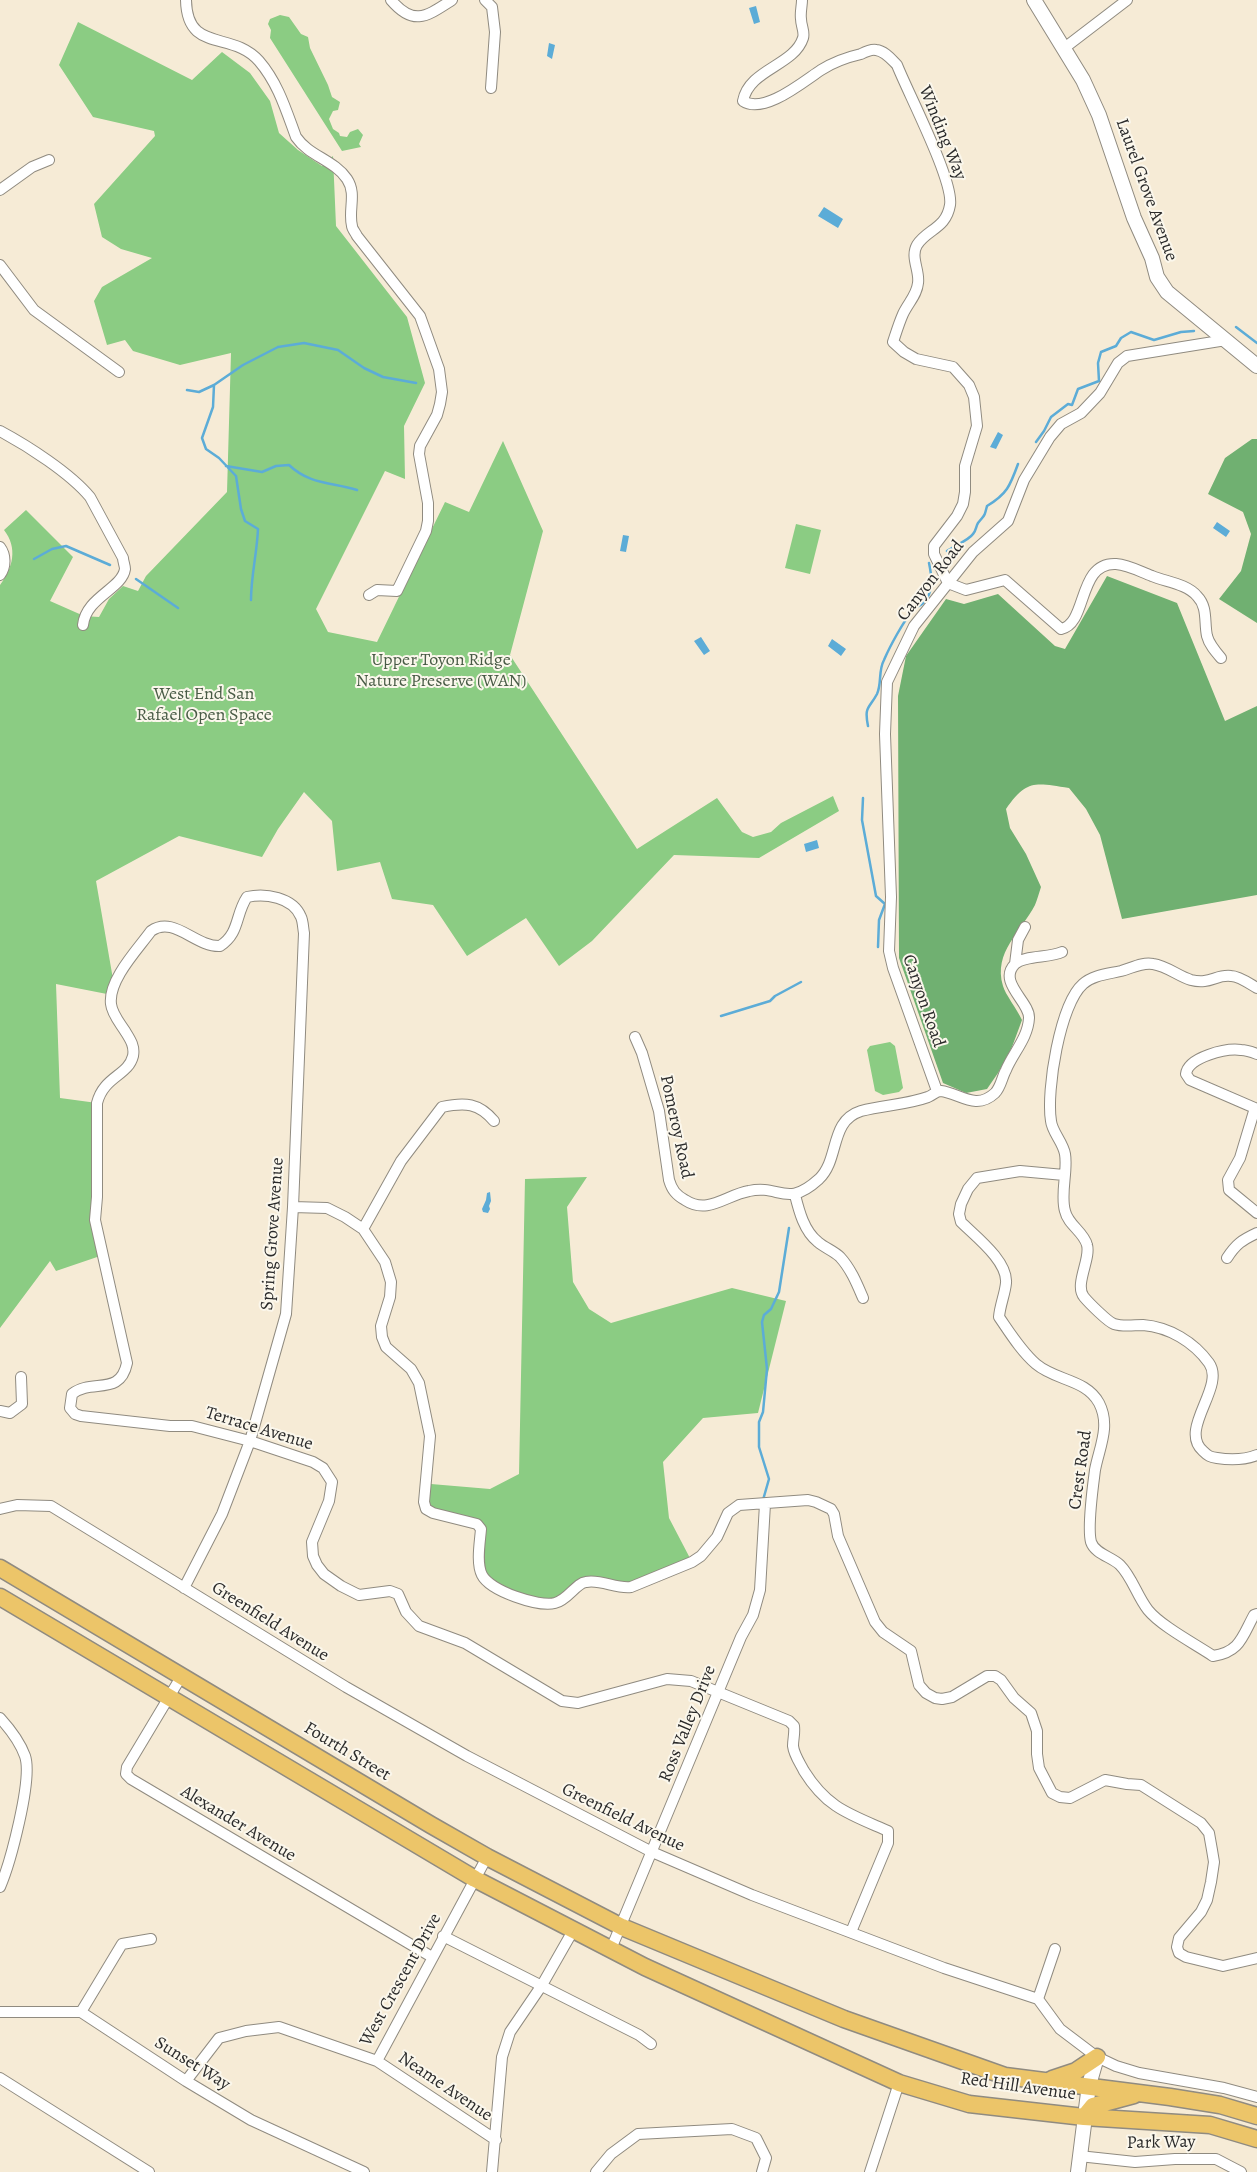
<!DOCTYPE html>
<style>
body{margin:0}
canvas{display:block;background:#f6ebd6}
</style>
<canvas width="1257" height="2172"></canvas>
<script>
const c = document.querySelector('canvas').getContext('2d');
c.lineJoin = 'round';
function fill(path, color) {
  c.fillStyle = color;
  c.fill(path, 'evenodd');
}
function strokePath(path, color, width, dash) {
  c.strokeStyle = color;
  c.lineWidth = width;
  c.lineCap = dash ? 'butt' : 'round';
  c.setLineDash(dash || []);
  c.stroke(path);
}
function drawText(font, color, halo, rows, align = 'center') {
  c.font = font + ' Alegreya,serif';
  c.lineWidth = 4;
  c.setLineDash([]);
  c.textBaseline = 'middle';
  c.strokeStyle = halo;
  c.fillStyle = color;
  for (const [text, x, y, turn = 0] of rows) {
    c.save();
    c.translate(x, y);
    c.rotate((+turn || 0) * Math.PI / 180);
    c.textAlign = isNaN(turn) ? turn : align;
    if (halo) c.strokeText(text, 0, 0);
    c.fillText(text, 0, 0);
    c.restore();
  }
}
fill(new Path2D(`
 M280 15 289 17 301 34 308 37 310 48 328 85 332 97 340 102 338 110 333 111 329 119 333 129 339 133 340 136 347 137 350 132 358 129 363 135 359 144 361 147 342 151 270 38 271 30 268 24 270 19Z
 M78 22 192 80 222 52 250 73 270 101 279 133 298 150 322 166 333 156 336 226 407 317 425 383 404 426 405 479 385 471 316 609 328 632 377 642 445 502 469 512 503 441 543 531 510 655 637 849 717 798 742 832 753 837 771 832 781 823 833 796 839 811 759 858 674 855 592 941 559 966 526 918 467 956 433 905 392 899 380 862 337 871 332 821 304 792 278 829 262 857 179 836 96 881 114 985 112 995 56 984 60 1098 97 1103 95 1220 103 1255 56 1271 50 1261 0 1328V585C13 568 18 548 4 530L26 510 73 557 50 601 84 616 99 617 109 599 123 586 138 591 146 576 227 492 231 353 180 365 133 351 125 340 107 345 94 301 102 287 152 258 121 249 102 237 94 204 155 136 154 131 93 117 59 65Z
 M796 524 821 530 810 574 785 568Z
 M890 1042 895 1046 903 1088 899 1092 883 1095 875 1091 867 1050 870 1046Z
 M587 1177 567 1207 573 1282 589 1309 611 1323 732 1288 786 1301 758 1413 703 1418 663 1462 669 1518 692 1562 622 1588 590 1581 564 1599 528 1600 482 1576 481 1529 426 1509 431 1484 490 1489 519 1474 525 1179Z`), '#8bcc83');
fill(new Path2D(`
 M1252 439H1257V623L1219 599 1241 571 1251 534 1243 512 1208 494 1225 458Z
 M1107 576 1177 603 1225 721 1257 706V895L1122 919 1100 835 1086 809 1069 788C1035 783 1027 779 1006 809L1010 828 1026 854 1041 887C1039 893 1037 900 1035 905 1021 932 993 952 1003 986 1005 994 1017 1009 1022 1020L1012 1047 998 1073 987 1089 966 1093 943 1083 899 958 898 696 906 656 946 599 964 604 998 594 1055 646 1065 649Z`), '#70b071');
fill(new Path2D(`
 M756 6 760 22 754 24 749 8Z
 M549 43 555 45 552 59 547 56Z
 M824 207 843 219 838 228 818 216Z
 M998 432 1003 435 996 449 990 447Z
 M1217 522 1230 531 1226 537 1213 528Z
 M623 535 629 536 626 552 620 551Z
 M701 637 710 651 704 655 694 641Z
 M832 639 846 649 841 656 828 646Z
 M817 840 819 848 806 852 804 844Z
 M490 1192 491 1201 489 1206 490 1209 488 1213 483 1212 482 1209 486 1200 487 1193Z`), '#5cacd7');
strokePath(new Path2D(`
 M1236 327 1257 343
 M214 385 213 407 202 438 206 449 219 458 236 476 241 509 245 521 258 529C257 553 251 576 251 600
 M187 390 199 392 214 385 243 365 278 347 304 343 338 350 364 368 383 377 416 383
 M1036 442 1044 431 1051 417 1068 404 1072 405 1078 389 1099 381 1098 363 1101 352 1116 346 1121 338 1131 332 1154 340 1181 332 1194 331
 M226 466 262 472 276 466 289 465C310 485 332 482 357 490
 M947 551C954 546 969 540 973 534 976 531 976 526 978 523 985 514 984 518 987 506 1007 494 1010 486 1018 464
 M34 559 52 549 66 546 110 565
 M136 579 178 608
 M868 726C864 706 869 709 877 694 882 683 878 671 884 660 890 646 903 622 913 610 916 607 920 606 923 603 934 593 932 577 929 563
 M863 798 862 820 876 896 885 904 879 920 878 947
 M721 1016 770 1001 775 996 801 982
 M763 1500 769 1479 759 1447V1422L763 1412 767 1369 762 1322 764 1315 771 1309 779 1292 789 1228`), '#5cacd7', 2.5);
const minor = new Path2D(`
 M186 0C187 54 232 30 259 61 278 83 286 110 296 137 309 156 334 160 347 179 357 194 348 210 352 226 352 229 356 233 357 236L420 316 439 369 442 392 440 404 437 415 420 446 419 454 428 503V521L426 531 397 591 377 590 369 595
 M391 0C414 27 427 16 452 0
 M485 0 492 7 495 32 491 88
 M802 0C802 6 800 13 801 19 801 26 805 32 803 38 794 66 749 69 743 101 764 115 804 81 821 70 832 63 848 57 861 54 865 52 871 49 876 50 885 51 891 59 897 65 908 93 954 181 950 205 946 229 927 229 917 245 910 257 920 271 918 283 917 295 908 303 903 314 899 323 896 333 893 342L904 352 916 359 953 367 969 385 974 397 977 426 965 466V492L963 504 957 516 934 546V554L948 583 966 590 1005 580 1061 629C1088 624 1077 562 1116 564 1129 565 1141 572 1152 576 1167 582 1187 584 1197 596 1208 607 1204 622 1207 636 1209 644 1215 651 1221 658
 M1063 49 1127 0
 M0 190 32 167 49 160
 M0 265 34 310 119 372
 M0 431C28 446 70 473 90 497L123 558C123 561 125 566 125 569 122 589 86 597 83 625
 M0 547C6 555 6 567 0 575
 M1015 964 1018 940 1025 927
 M1257 988C1250 984 1239 976 1231 976 1216 974 1210 985 1191 980 1178 976 1167 966 1153 964 1142 962 1132 968 1121 971 1108 974 1093 975 1083 984 1060 1004 1046 1091 1051 1121 1052 1132 1063 1142 1065 1154 1068 1171 1060 1194 1065 1211 1068 1225 1084 1232 1087 1245 1091 1259 1074 1285 1084 1297 1089 1303 1108 1322 1114 1324 1123 1327 1134 1325 1143 1325 1169 1327 1194 1342 1209 1363 1226 1387 1178 1429 1203 1451 1208 1456 1210 1457 1217 1458 1230 1460 1244 1460 1257 1455
 M635 1037 642 1053 659 1111 669 1180C672 1190 676 1195 685 1200 708 1215 726 1195 749 1191 780 1184 786 1209 819 1179 840 1159 829 1121 861 1111 883 1105 906 1105 928 1097 933 1095 936 1091 941 1091 959 1093 976 1111 995 1093 1001 1087 1002 1077 1006 1070 1013 1053 1028 1038 1029 1018 1030 1002 997 982 1015 964 1024 955 1050 958 1062 952
 M1257 1054C1252 1052 1246 1050 1241 1050 1226 1048 1188 1057 1186 1074L1190 1080 1257 1109
 M937 1091 893 968 889 951 891 897 885 734 887 682 914 626 973 552 1008 521 1024 480 1050 437 1061 424 1081 413 1100 393 1118 363 1127 356 1226 340
 M1255 1108 1240 1158 1228 1180 1229 1190 1257 1213
 M1064 1175 1020 1171 977 1178 968 1189 961 1204 959 1214 961 1222C975 1236 1008 1261 1006 1283 1005 1294 1000 1305 999 1317 1010 1333 1021 1351 1036 1364 1056 1381 1086 1379 1099 1403 1111 1426 1099 1448 1095 1470 1093 1486 1087 1527 1091 1542 1095 1554 1112 1557 1120 1565 1132 1577 1137 1596 1148 1610 1161 1626 1195 1644 1213 1656 1240 1652 1242 1637 1254 1615L1257 1614
 M795 1195C799 1211 804 1231 818 1242 825 1248 834 1251 840 1257 851 1269 857 1284 863 1298
 M293 1207 327 1208 345 1217 363 1229 385 1262 391 1282 390 1297 381 1326 382 1337 386 1347 411 1369 419 1383 430 1436 424 1502 426 1509 433 1513 477 1524 481 1529C480 1542 476 1563 482 1575 490 1591 538 1607 555 1603 568 1600 576 1583 586 1582 601 1579 616 1589 631 1587L692 1562 701 1556 717 1537 728 1513 739 1505 808 1500 816 1502 831 1509 834 1514 838 1536 875 1622 883 1632 911 1651 919 1685 926 1693 935 1698 942 1699 952 1697 987 1676H995L1001 1680 1014 1698 1031 1713 1037 1731V1754L1039 1768 1052 1793 1060 1797 1070 1798 1105 1780 1127 1784 1141 1785 1201 1823 1209 1833 1212 1850 1214 1862 1211 1882 1207 1900 1201 1912 1179 1938 1177 1947 1179 1953 1186 1957 1223 1966 1257 1958
 M363 1229 401 1161 442 1107C465 1102 479 1103 494 1121
 M1227 1258C1236 1244 1242 1240 1257 1233
 M0 1411 10 1413 22 1404 21 1377
 M0 1509 17 1505 51 1506 346 1687 467 1756 652 1852 752 1895 944 1968 1038 1999 1060 2029 1097 2057 1116 2066 1139 2073 1224 2088 1257 2097
 M184 1588 222 1514 250 1441 286 1314 293 1207 304 933C303 928 303 921 301 917 293 897 265 893 247 897 235 915 240 933 220 946 195 947 174 915 151 931 138 949 108 980 111 1004 112 1014 120 1023 125 1031 130 1039 135 1046 133 1056 128 1076 104 1076 97 1103V1197L95 1220 127 1363C120 1397 92 1378 72 1394L70 1408 75 1414 81 1416 170 1426H192L250 1441 313 1462 323 1468 332 1482 329 1501 312 1542 313 1556 317 1565 324 1574 341 1586 359 1595 390 1591 398 1594 406 1612 419 1626 465 1643 562 1701 578 1703 667 1679 691 1681 789 1721 794 1726C795 1733 793 1739 793 1746 794 1755 800 1763 804 1771 827 1808 849 1814 888 1831V1843L851 1932
 M181 1677 127 1767 126 1774 131 1779 432 1957
 M0 1718C10 1729 20 1742 25 1756 33 1779 10 1864 0 1887
 M443 1936 639 2035 651 2044
 M611 1949 741 1637 753 1615 760 1590 765 1504
 M1038 1999 1055 1949
 M0 2012H81L186 2081 251 2120 364 2172
 M81 2012 122 1944 151 1939
 M377 2061 487 1857
 M0 2078 149 2172
 M186 2081 219 2038 246 2031 279 2027 377 2061 496 2140
 M1079 2156 1135 2162 1175 2159H1216L1241 2172
 M492 2172 502 2057 510 2032 542 1985 574 1929
 M596 2172 611 2154 638 2134 732 2129 756 2138 766 2158 762 2172
 M870 2172 899 2083`);
const tertiary = new Path2D(`
 M1034 0 1083 80 1099 115 1134 218 1152 258 1157 277 1167 292 1257 366
 M1078 2172 1089 2085 1097 2057`);
const primary = new Path2D(`
 M0 1568 431 1825 487 1857 622 1927 844 2019 1005 2076 1170 2097 1220 2105 1257 2116
 M0 1597 475 1879 645 1967 899 2083 969 2104 1084 2117 1210 2125 1257 2139
 M1052 2079 1076 2071 1097 2057
 M1084 2117 1093 2106 1134 2095`);
strokePath(minor, '#908b80', 12);
strokePath(tertiary, '#908b80', 16);
strokePath(primary, '#908b80', 19);
strokePath(minor, '#fff', 10);
strokePath(tertiary, '#fff', 14);
strokePath(primary, '#ecc569', 16);
drawText('18px', '#2b2b2b', '#fbf7ec', [
 ["Winding Way",942,133,68],
 ["Laurel Grove Avenue",1146,190,70],
 ["Canyon Road",931,581,-52],
 ["Canyon Road",923,1001,71],
 ["Pomeroy Road",676,1127,78],
 ["Spring Grove Avenue",273,1234,-86],
 ["Terrace Avenue",259,1429,17],
 ["Crest Road",1081,1470,-82],
 ["Greenfield Avenue",270,1622,32],
 ["Ross Valley Drive",688,1724,-68],
 ["Fourth Street",347,1752,31],
 ["Greenfield Avenue",623,1818,26],
 ["Alexander Avenue",238,1824,31],
 ["West Crescent Drive",401,1980,-61],
 ["Sunset Way",192,2064,32],
 ["Neame Avenue",445,2087,34],
 ["Red Hill Avenue",1018,2087,8],
 ["Park Way",1161,2143,-1]
]);
drawText('18px', '#485b45', '#fbf7ec', [
 ["Upper Toyon Ridge",441,661],
 ["Nature Preserve (WAN)",441,682],
 ["West End San",204,695],
 ["Rafael Open Space",204,716]
]);
</script>
